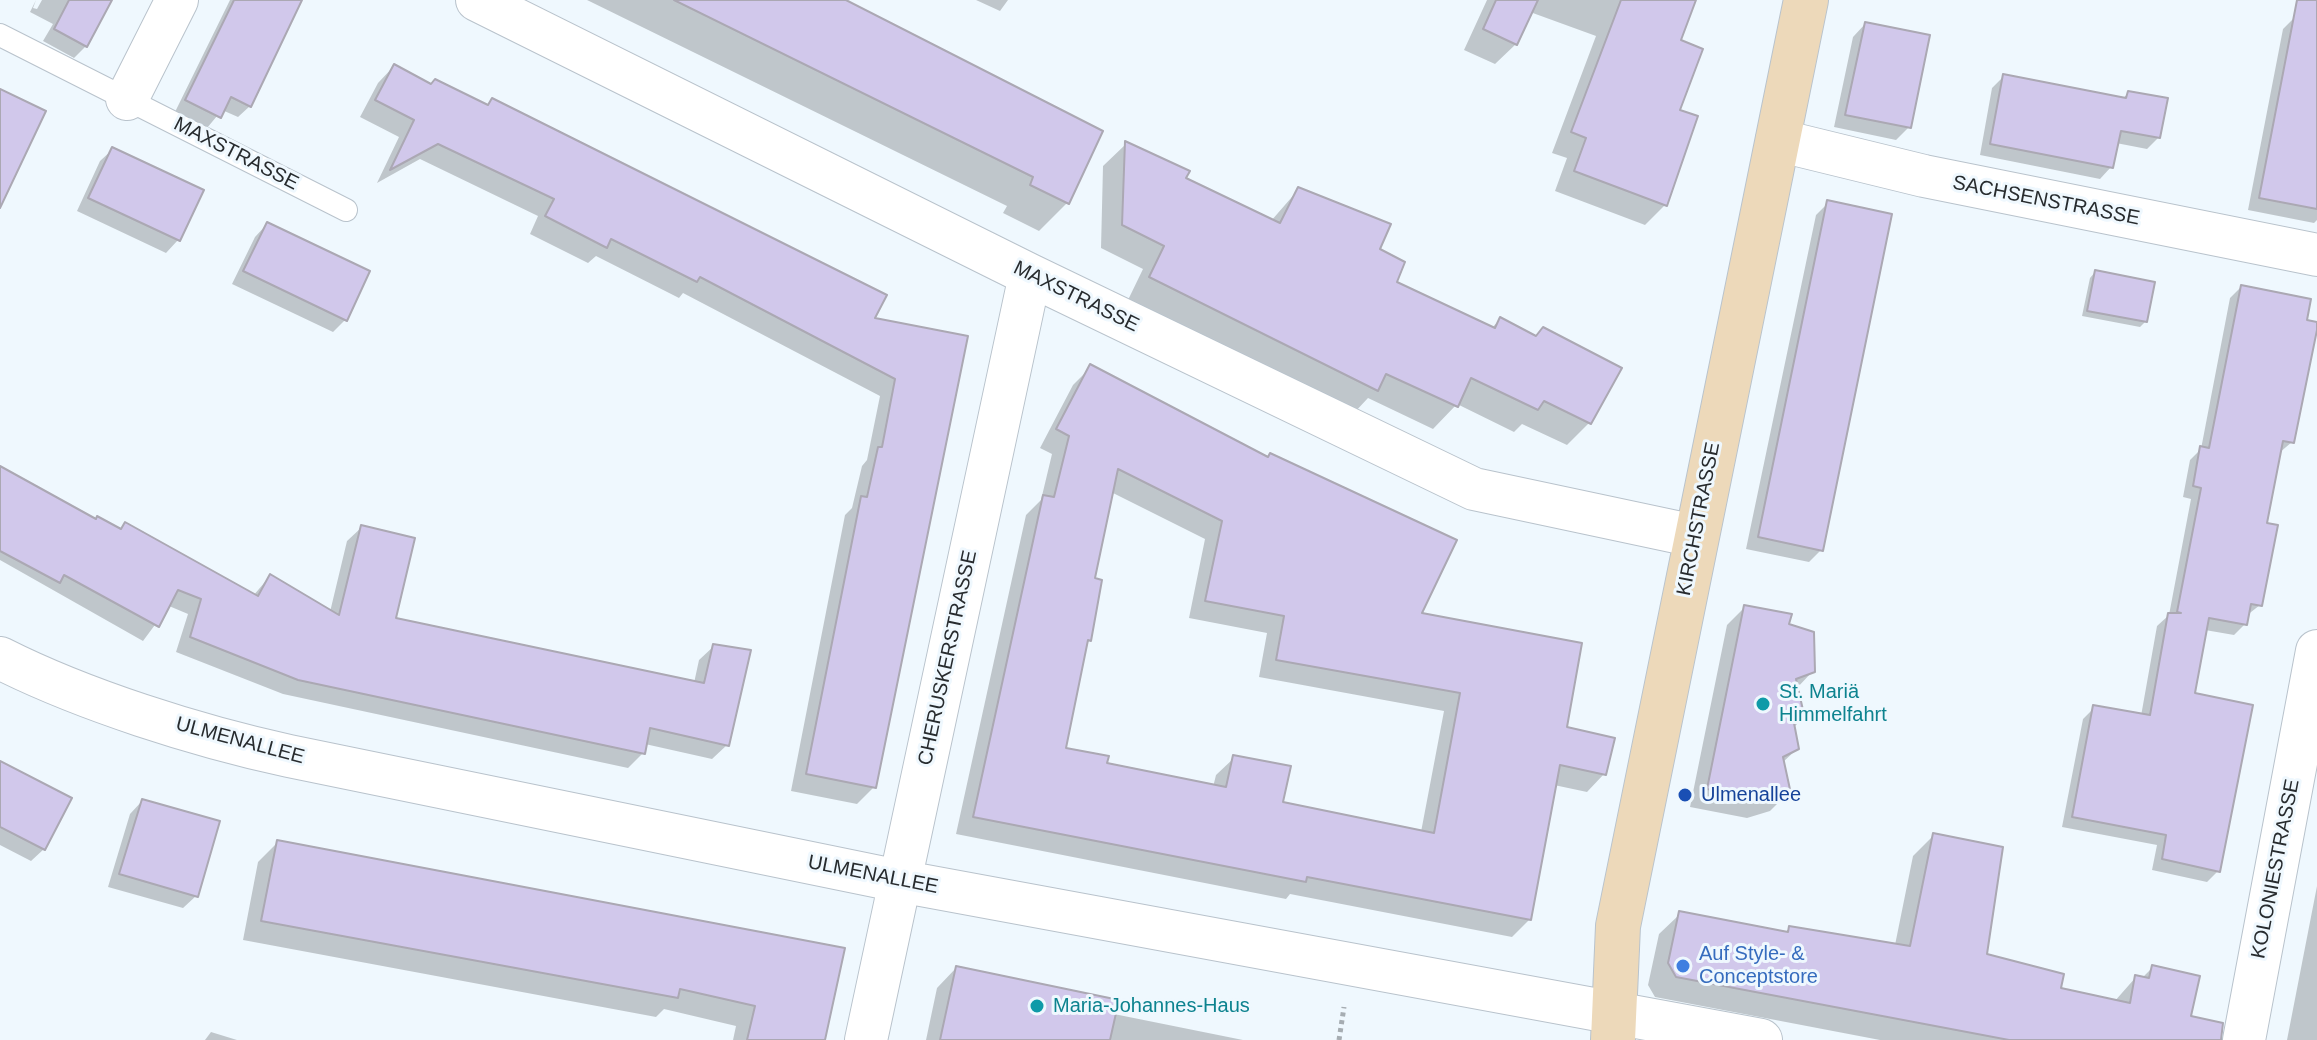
<!DOCTYPE html>
<meta charset="utf-8">
<style>
body{margin:0}
canvas{display:block;background:#eff8fe}
</style>
<canvas width="2317" height="1040"></canvas>
<script>
const c = document.querySelector('canvas').getContext('2d');
c.lineJoin = 'round';
function fill(path, color) {
  c.fillStyle = color;
  c.fill(path, 'evenodd');
}
function strokePath(path, color, width, dash) {
  c.strokeStyle = color;
  c.lineWidth = width;
  c.lineCap = dash ? 'butt' : 'round';
  c.setLineDash(dash || []);
  c.stroke(path);
}
function drawText(font, color, halo, rows, align = 'center') {
  c.font = font + ' Arial,sans-serif';
  c.lineWidth = 6;
  c.setLineDash([]);
  c.textBaseline = 'middle';
  c.strokeStyle = halo;
  c.fillStyle = color;
  for (const [text, x, y, turn = 0] of rows) {
    c.save();
    c.translate(x, y);
    c.rotate((+turn || 0) * Math.PI / 180);
    c.textAlign = isNaN(turn) ? turn : align;
    if (halo) c.strokeText(text, 0, 0);
    c.fillText(text, 0, 0);
    c.restore();
  }
}
fill(new Path2D(`
 M36 0 33 8 37 9 42 0H110L86 46 74 58 43 41 53 24 30 12Z
 M230 0H297L250 106 238 117 222 110 207 128 175 112Z
 M587 0H835L1067 203 1039 231 1003 213 1007 206Z
 M976 0H1008L1000 11Z
 M1487 0H1694L1678 42V111L1665 205 1645 225 1555 191 1567 158 1552 153 1596 36 1530 12 1516 44 1495 64 1464 50Z
 M2295 17 2317 21V220L2314 223 2248 210 2283 29Z
 M1865 24 1909 127 1896 140 1834 127 1853 37Z
 M394 66 430 86 486 106 493 100 872 319 965 338 874 787 857 804 791 791 845 515 852 508 862 466 867 460 880 396 683 293 679 298 596 256 588 263 530 234 538 216 420 159 377 183 399 137 360 117 378 83Z
 M2004 76 2122 99 2129 93 2159 137 2147 149 2116 143 2111 167 2100 179 1980 155 1992 88Z
 M1126 144 1184 179 1271 221 1298 190 1378 250 1394 283 1492 328 1500 319 1590 422 1567 445 1522 424 1514 432 1457 404 1433 429 1368 398 1354 413 1128 300 1143 269 1101 248 1103 166Z
 M113 149 202 191 178 240 166 253 77 211 100 161Z
 M1828 203 1821 550 1809 562 1746 549 1816 215Z
 M267 224 345 320 333 332 232 284 255 237Z
 M2095 272 2146 321 2140 327 2082 316 2090 278Z
 M2241 287 2292 442 2279 453 2265 524 2260 605 2246 616 2245 624 2234 635 2205 630 2193 694 2218 871 2207 882 2152 870 2157 845 2062 827 2083 719 2094 708 2141 716 2157 626 2169 615 2191 499 2183 497 2190 460 2201 449 2230 298Z
 M1091 367 1420 615 1604 774 1587 792 1554 785 1530 919 1512 937 1290 894 1286 899 956 834 1026 515 1041 500 1052 454 1040 448 1073 385ZM1111 492 1205 539 1189 618 1267 633 1259 677 1444 711 1421 832 1281 804 1234 758 1216 775 1213 787 1105 764 1064 750 1086 644 1090 640 1093 580Z
 M0 468 95 521 253 596 270 576 330 612 347 541 362 527 393 619 694 683 699 660 714 646 727 745 712 759 645 744 643 753 628 768 283 694 176 652 188 614 169 606 143 641 0 560Z
 M1745 607 1813 671 1796 689 1803 718 1793 728 1797 749 1782 763 1788 793 1770 811 1747 818 1690 807 1727 625Z
 M0 763 44 849 31 861 0 845Z
 M142 801 196 896 183 908 108 887 130 814Z
 M1934 835 1985 955 2059 989 2114 1002 2136 977 2141 979 2153 967 2185 1040H1880L1655 997 1648 985 1659 934 1680 914 1784 933 1790 928 1895 945 1913 856Z
 M278 842 843 950 823 1040H733L736 1026 664 1009 656 1017 243 940 258 862Z
 M2317 886V1040H2287Z
 M956 968 1114 1014 1243 1040H926L937 988Z
 M211 1032 237 1040H205Z`), '#0003');
const building = new Path2D(`
 M69 0H112L87 47 54 29Z
 M234 0H302L251 107 231 97 221 118 185 100Z
 M674 0H846L1103 131 1069 204 1030 185 1033 177Z
 M1496 0H1538L1517 45 1483 29Z
 M1621 0H1696L1681 40 1703 49 1680 110 1698 116 1667 206 1574 171 1586 138 1571 132Z
 M2297 0H2317V209L2259 198Z
 M1865 22 1930 35 1911 128 1845 115Z
 M394 64 431 84 435 79 488 105 492 98 887 295 875 318 968 336 876 788 806 774 861 496 867 497 878 447H882L895 379 700 277 697 282 611 239 607 248 545 216 554 199 438 144 390 170 414 120 375 100Z
 M2003 74 2126 98 2128 91 2168 98 2160 138 2121 131 2113 168 1990 144Z
 M0 89 46 111 0 208Z
 M1125 141 1190 171 1186 178 1280 223 1298 187 1391 224 1380 249 1405 262 1397 282 1495 328 1500 317 1536 336 1543 327 1622 368 1591 424 1544 401 1538 410 1471 378 1458 407 1386 374 1378 391 1149 277 1164 246 1122 225Z
 M112 147 204 190 180 241 88 198Z
 M1827 200 1892 214 1823 551 1758 537Z
 M267 222 370 271 347 321 243 271Z
 M2095 270 2155 282 2147 322 2087 311Z
 M2241 285 2311 299 2307 320 2317 322V330L2294 443 2283 441 2267 523 2278 525 2262 606 2251 604 2247 625 2209 618 2195 693 2253 705 2220 872 2162 859 2166 835 2072 817 2093 705 2150 715 2168 613H2181L2177 612 2201 488 2193 486 2200 446 2209 448Z
 M1090 364 1268 457 1270 453 1457 540 1422 613 1582 643 1567 727 1615 738 1606 775 1560 765 1531 920 1307 877 1306 882 973 817 1043 495 1054 497 1069 436 1056 429ZM1118 469 1222 521 1205 601 1284 616 1276 660 1460 693 1434 833 1283 802 1291 766 1233 755 1226 787 1107 763 1109 756 1066 748 1088 640 1091 641 1102 580 1095 578Z
 M0 466 96 519 97 516 121 529 125 522 258 596 270 574 339 615 361 525 415 538 396 618 704 683 713 644 751 650 729 746 650 728 645 754 298 680 190 637 201 599 178 590 159 627 64 575 60 583 0 551Z
 M1744 605 1792 614 1789 624 1814 632 1815 672 1796 679 1805 719 1794 723 1799 749 1783 757 1791 794 1767 801 1707 789Z
 M0 761 72 798 45 850 0 827Z
 M142 799 220 821 198 897 119 874Z
 M1933 833 2003 847 1987 954 2064 974 2061 988 2130 1003 2135 975 2149 978 2152 965 2200 976 2191 1016 2223 1023 2221 1040H2009L1676 977 1668 963 1679 911 1788 932 1789 926 1910 946Z
 M277 840 845 948 825 1040H747L755 1006 680 989 678 998 261 921Z
 M956 966 1119 1000 1110 1040H940Z`);
fill(building, '#d1c8eb');
strokePath(building, '#aba8b3', 2);
const lane = new Path2D(`
 M0 35 346 210`);
const street = new Path2D(`
 M477 0 1030 275 1474 489 1695 536
 M127 99 177 0
 M1777 140 1924 176 2317 255
 M0 658C83 700 197 736 289 756L899 881 1761 1040
 M866 1040 1030 275
 M2244 1040 2317 651`);
const secondary = new Path2D(`
 M1613 1040 1618 926 1806 0`);
strokePath(lane, '#b9c3cc', 24);
strokePath(street, '#b9c3cc', 44);
strokePath(secondary, '#b9c3cc', 46);
strokePath(new Path2D(`
 M1339 1040 1344 1007`), '#a6adb2', 5, [4, 4]);
strokePath(lane, '#fff', 22);
strokePath(street, '#fff', 42);
strokePath(secondary, '#edd9ba', 44);
for (const [x, y, r, color] of [
 [1763,704,8,"#0f9aa8"],
 [1685,795,8,"#1a4fb4"],
 [1683,966,8,"#3f7fe0"],
 [1037,1006,8,"#0f9aa8"]
]) {
  const dot = new Path2D();
  dot.arc(x, y, r, 0, 2 * Math.PI);
  c.fillStyle = color;
  c.fill(dot);
  strokePath(dot, '#eff8fe', 3);
}
drawText('20px', '#272b2e', '#eff8fe', [
 ["MAXSTRASSE",236,154,27],
 ["SACHSENSTRASSE",2046,201,11],
 ["MAXSTRASSE",1076,297,26],
 ["KIRCHSTRASSE",1699,519,-79],
 ["CHERUSKERSTRASSE",948,658,-78],
 ["ULMENALLEE",240,741,15],
 ["KOLONIESTRASSE",2276,869,-79],
 ["ULMENALLEE",873,875,11]
]);
drawText('20px', '#0d838f', '#eff8fe', [
 ["St. Mariä",1779,692],
 ["Himmelfahrt",1779,715],
 ["Maria-Johannes-Haus",1053,1006]
], 'left');
drawText('20px', '#164399', '#eff8fe', [
 ["Ulmenallee",1701,795]
], 'left');
drawText('20px', '#366cbe', '#eff8fe', [
 ["Auf Style- &",1699,954],
 ["Conceptstore",1699,977]
], 'left');
</script>
